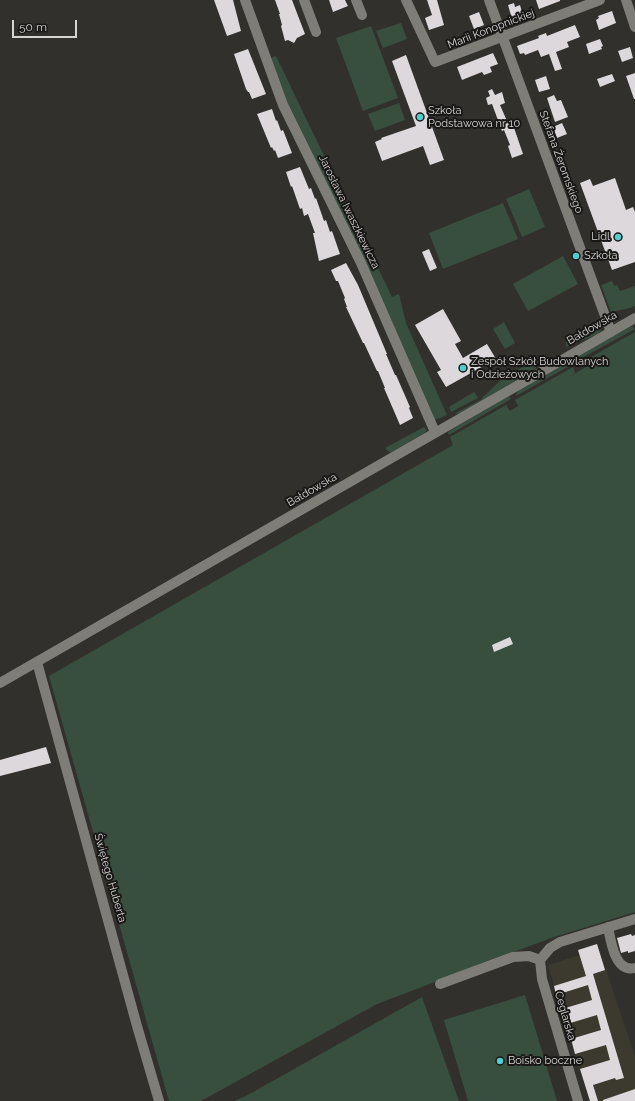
<!DOCTYPE html>
<meta charset="utf-8">
<style>
body{margin:0}
#map{position:relative;width:635px;height:1101px;overflow:hidden;background:#32302c;font-family:Raleway,sans-serif}
canvas{display:block}
.scale{position:absolute;left:12px;top:20px;width:65px;height:18px;box-sizing:border-box;border:2px solid #d5d4d1;border-top:0;padding-left:5px;font-size:12px;line-height:14px;white-space:nowrap;color:#d5d4d1;-webkit-text-stroke:3px #191817;paint-order:stroke}
</style>
<div id="map">
<canvas width="635" height="1101"></canvas>
<div class="scale">50 m</div>
</div>
<script>
const c = document.querySelector('canvas').getContext('2d');
c.lineJoin = 'round';
function fill(path, color) {
  c.fillStyle = color;
  c.fill(path, 'evenodd');
}
function strokePath(path, color, width, dash) {
  c.strokeStyle = color;
  c.lineWidth = width;
  c.lineCap = dash ? 'butt' : 'round';
  c.setLineDash(dash || []);
  c.stroke(path);
}
function drawText(font, color, halo, rows, align = 'center') {
  c.font = font + ' Raleway,sans-serif';
  c.lineWidth = 4;
  c.setLineDash([]);
  c.textBaseline = 'middle';
  c.strokeStyle = halo;
  c.fillStyle = color;
  for (const [text, x, y, turn = 0] of rows) {
    c.save();
    c.translate(x, y);
    c.rotate((+turn || 0) * Math.PI / 180);
    c.textAlign = isNaN(turn) ? turn : align;
    if (halo) c.strokeText(text, 0, 0);
    c.fillText(text, 0, 0);
    c.restore();
  }
}
fill(new Path2D(`
 M599 949 635 1056V1101H589L548 965Z`), '#3c392f');
fill(new Path2D(`
 M401 23 407 39 383 48 376 31Z
 M371 26 398 98 363 111 336 38Z
 M276 56 392 297 399 294 406 323 447 415 435 420 289 110 270 58Z
 M399 103 405 120 375 131 368 114Z
 M529 189 545 227 522 237 506 199Z
 M503 203 518 239 443 269 429 233Z
 M563 256 578 284 528 311 513 284Z
 M612 281 614 286 617 285 620 291 635 286V306L630 308 611 312 601 285Z
 M504 322 515 343 505 349 493 329Z
 M602 323 603 327 598 334 566 347V342Z
 M632 326 635 329 580 359 578 355Z
 M635 332V912L551 938 377 1004 201 1101H169L49 676 453 445 450 437 506 405 510 411 518 406 515 400 573 367 575 373 569 377 586 367 584 361Z
 M539 357 544 360 531 372 460 413 454 414 482 399V398L501 380Z
 M577 357 578 361 516 396V394L519 390Z
 M474 392 478 398 451 412 449 407Z
 M509 396 511 399 449 435 448 433 449 431Z
 M424 427 427 430 423 434 392 452H389L385 448Z
 M525 995 557 1101H468L444 1020Z
 M422 997 459 1101H234L246 1096Z`), '#384e3f');
fill(new Path2D(`
 M214 0H233L241 31 227 36Z
 M275 0H292L305 34 297 38 294 43 288 40 285 41 281 26 282 25 279 14H280Z
 M329 0H345L348 6 333 12Z
 M427 0H437L444 25 429 30 425 18 432 15Z
 M536 0H560V1L539 9Z
 M514 3 515 7 520 5 523 16 512 19 508 5Z
 M612 11 616 23 599 30 596 20 599 18 598 16Z
 M479 12 484 25 474 29 469 16Z
 M575 25 580 37 567 42 569 47 556 52 562 69 555 71 549 54 541 57 538 50 525 55 524 53 520 54 517 46 539 38 538 36 546 33 547 36Z
 M600 39 603 46 601 47 602 49 589 54 586 44Z
 M630 47 633 58 622 62 618 51Z
 M248 49 266 94 252 99 249 92H248L246 89 234 54Z
 M493 53 498 64 490 67 492 72 484 75 482 72 462 80 457 67Z
 M406 55 444 160 430 165 423 146 382 161 375 142 382 139 381 138 416 126 392 61Z
 M635 73V99H634L626 76Z
 M612 74 615 81 600 87 597 79Z
 M546 76 550 89 539 92 535 80Z
 M492 89 495 95 502 92 505 103 500 105 507 121 511 119 523 154 512 158 508 146 510 145 504 130 502 131 492 104 488 105 486 98 490 96 488 91Z
 M554 95 557 101 561 100 568 117 555 122 547 98Z
 M272 109 276 121 277 120 281 131 283 130 292 153 278 158 275 150 274 151 272 147 271 148 257 114Z
 M562 123 567 134 557 138 553 127Z
 M300 167 309 189 311 188 315 199 316 198 324 221 326 220 330 232 332 231 340 254 319 261 313 233H315L308 214 304 216 302 208 300 209 292 186 291 187 286 172Z
 M615 178 626 210 633 207 635 212V262L612 270 580 183 590 179 593 186Z
 M429 249 437 268 430 271 422 252Z
 M346 263 358 285 387 354H386L395 375H396L410 407 409 408 413 418 400 425 384 388H385L378 371H377L364 343H363L346 307H347L344 299 345 298 338 281H336L331 270Z
 M443 309 461 341 455 344 463 358 487 344 496 359 446 387 437 372 441 370 415 325Z
 M510 637 513 644 494 652 492 645Z
 M46 747 51 763 0 776V760Z
 M631 934 632 936 635 935V951L628 953V951L621 953 617 938Z
 M597 944 605 970 593 974 624 1078 616 1080 615 1078 593 1085 598 1101H590L580 1069 610 1060 606 1045 575 1054 571 1039 601 1030 597 1015 567 1024 562 1009 592 1000 588 985 556 995 554 986 586 976 578 950Z
 M635 1089V1101H603V1100Z`), '#ddd8dc');
strokePath(new Path2D(`
 M245 0 283 105 361 263 435 432
 M304 0 316 32
 M356 0 362 15
 M406 0 435 62 600 0
 M489 0 611 332
 M626 0 635 27
 M37 662 137 1026 159 1101
 M608 927C611 942 615 973 635 968
 M540 960 542 979 578 1101
 M540 960 550 948 560 942 635 919
 M440 984 513 957 529 956 540 960`), '#7e7d78', 10);
strokePath(new Path2D(`
 M0 683 635 318`), '#7e7d78', 10);
for (const [x, y, r, color] of [
 [420,117,4,"#53cdcb"],
 [618,237,4,"#53cdcb"],
 [576,256,4,"#53cdcb"],
 [463,368,4,"#53cdcb"],
 [500,1061,4,"#53cdcb"]
]) {
  const dot = new Path2D();
  dot.arc(x, y, r, 0, 2 * Math.PI);
  c.fillStyle = color;
  c.fill(dot);
  strokePath(dot, '#191817', 1.5);
}
drawText('11px', '#d5d4d1', '#191817', [
 ["Marii Konopnickiej",491,29,-21],
 ["Stefana Żeromskiego",561,162,70],
 ["Jarosława Iwaszkiewicza",349,212,64],
 ["Bałdowska",592,328,-30],
 ["Bałdowska",312,490,-30],
 ["Świętego Huberta",110,878,74],
 ["Ceglarska",565,1016,74]
]);
drawText('11px', '#d5d4d1', '#191817', [
 ["Szkoła",428,111],
 ["Podstawowa nr 10",428,124],
 ["Lidl",610,237,"right"],
 ["Szkoła",584,256],
 ["Zespół Szkół Budowlanych",471,362],
 ["i Odzieżowych",471,375],
 ["Boisko boczne",508,1061]
], 'left');
</script>
